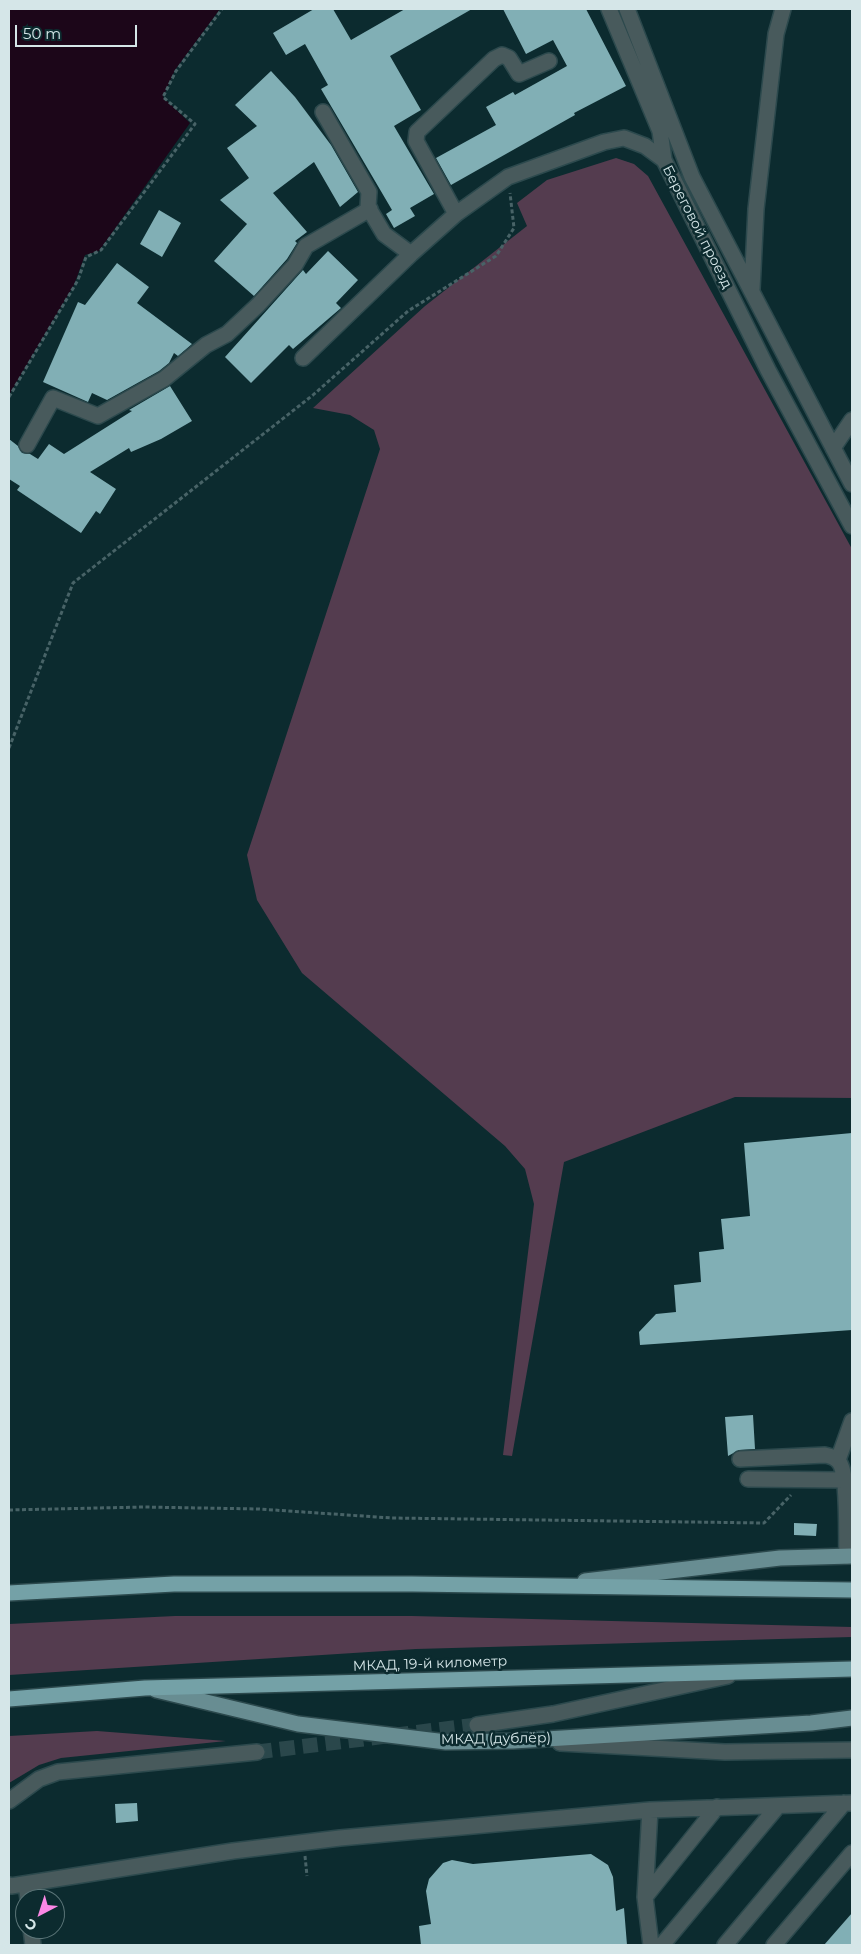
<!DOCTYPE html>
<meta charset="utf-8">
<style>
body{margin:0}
#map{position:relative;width:861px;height:1954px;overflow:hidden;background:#0c2b2f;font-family:Montserrat,sans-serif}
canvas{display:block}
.frame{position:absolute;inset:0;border:10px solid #d5e6e8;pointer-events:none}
.north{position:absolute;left:15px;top:1889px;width:50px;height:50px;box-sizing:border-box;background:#0c2b2f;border:1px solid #5c7679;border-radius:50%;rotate:220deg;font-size:14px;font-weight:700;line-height:20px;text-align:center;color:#d5e6e8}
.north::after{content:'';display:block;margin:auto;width:18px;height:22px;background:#fb87e5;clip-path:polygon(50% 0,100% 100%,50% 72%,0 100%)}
.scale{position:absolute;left:15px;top:25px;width:122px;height:22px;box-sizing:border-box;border:2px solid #d5e6e8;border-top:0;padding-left:6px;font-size:15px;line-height:18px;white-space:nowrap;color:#d5e6e8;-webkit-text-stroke:4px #0c2b2f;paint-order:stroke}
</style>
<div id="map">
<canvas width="861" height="1954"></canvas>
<div class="frame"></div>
<div class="north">С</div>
<div class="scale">50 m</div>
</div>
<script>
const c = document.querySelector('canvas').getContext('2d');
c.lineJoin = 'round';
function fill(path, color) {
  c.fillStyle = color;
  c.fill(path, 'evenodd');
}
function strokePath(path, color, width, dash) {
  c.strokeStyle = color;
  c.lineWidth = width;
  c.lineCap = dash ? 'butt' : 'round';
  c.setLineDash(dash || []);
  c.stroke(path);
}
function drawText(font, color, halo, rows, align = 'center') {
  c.font = font + ' Montserrat,sans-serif';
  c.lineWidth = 5;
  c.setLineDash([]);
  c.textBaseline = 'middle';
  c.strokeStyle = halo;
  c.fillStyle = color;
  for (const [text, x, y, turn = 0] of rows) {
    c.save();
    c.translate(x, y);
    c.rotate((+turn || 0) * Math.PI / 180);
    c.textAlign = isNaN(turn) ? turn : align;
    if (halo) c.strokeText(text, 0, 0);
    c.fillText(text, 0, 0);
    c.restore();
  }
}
fill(new Path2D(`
 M616 158 634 164 648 176 852 549V1098L735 1097 564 1162 512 1456 503 1455 534 1204 525 1169 505 1146 302 973 257 900 247 855 380 449 374 430 350 415 313 408 425 306 527 226 517 203 547 180Z
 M175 1616H412L852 1627V1637L416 1649 9 1675V1624Z
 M97 1731 226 1741 61 1758 39 1765 9 1783V1736Z`), '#543c4f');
fill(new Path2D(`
 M9 9H220L175 70 163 97 190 123 99 251 85 255 74 285 9 395Z`), '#1c0619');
fill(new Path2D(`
 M314 9H333L351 40 405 9H472L390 56 421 110 394 126 434 194 410 208 415 216 394 228 386 214 392 210 321 89 328 85 305 44 286 55 273 33Z
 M503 9H586L626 86 574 113 575 115 451 185 436 158 496 125 486 107 513 92 515 95 567 66 553 40 526 54Z
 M271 71 295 97 331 145 358 192 340 207 314 162 273 193 307 232 295 241 297 243 287 259 254 296 214 261 247 224 220 200 249 178 227 148 257 126 235 105Z
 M159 210 181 223 162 257 140 244Z
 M328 251 358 280 336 303 341 308 293 349 289 345 251 383 225 357 303 270 306 274Z
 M117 263 149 287 137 303 192 344 178 356 174 353 169 363 159 371 107 400 92 393 88 402 43 382 78 302 85 305Z
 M170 386 192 421 161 439 131 452 129 448 90 472 116 489 100 514 96 511 81 533 17 490 20 486 9 479V439L18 446 22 453 30 454 38 459 49 444 64 454 132 411 129 410Z
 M852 1133V1330L640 1345 639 1332 656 1314 676 1312 674 1285 701 1282 699 1252 724 1249 721 1219 750 1216 744 1143Z
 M753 1415 755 1449 739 1450 728 1456 725 1417Z
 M794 1523 817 1524 816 1536 794 1535Z
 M137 1803 138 1821 116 1823 115 1804Z
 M591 1854 608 1865 613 1877 616 1911 624 1908 627 1945H421L419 1926 431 1924 426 1891 429 1879 443 1863 452 1860 473 1864Z
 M852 1913V1945H824Z`), '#81afb5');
strokePath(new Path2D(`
 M257 1752 477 1725`), '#2a474b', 15, [15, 8]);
const minor = new Path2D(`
 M609 9 660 131 664 160
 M627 9 692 177 852 484
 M323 112 369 192 368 207 384 234 411 254
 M456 214 416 141 417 132 494 59 502 55 509 58 519 74 549 61
 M752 289 756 209 776 34 783 9
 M303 358 411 254 456 214 508 177 604 142 624 138 645 146 664 160 768 370 852 526
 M27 445 53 398 98 416 164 379 206 345 227 334 258 305 295 265 306 246 370 209
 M833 448 852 420
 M740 1459 825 1455C830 1456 836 1458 839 1462 849 1474 846 1538 847 1556
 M838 1460 852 1421
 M748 1479 844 1480
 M477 1725 553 1714 728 1676
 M560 1743 725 1752 852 1750
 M9 1801 39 1779 58 1772 257 1752
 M650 1810 645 1897 651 1945
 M26 1884 28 1899
 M9 1885 11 1886 233 1851 340 1838 650 1810 852 1803
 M645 1897 717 1807
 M31 1929 33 1945
 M662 1945 778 1806
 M725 1945 844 1803
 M774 1945 852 1853`);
const major = new Path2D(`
 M585 1581 780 1558 852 1556
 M156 1690 298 1724 446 1742 513 1741 811 1723 852 1718`);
const highway = new Path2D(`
 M9 1593 174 1584H412L852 1590
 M9 1699 145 1688 852 1669`);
strokePath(minor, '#2c494d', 18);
strokePath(major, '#2c494d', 18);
strokePath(highway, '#2c494d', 18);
strokePath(new Path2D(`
 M9 397 78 280 86 257 101 250 195 124 163 97 176 71 222 9
 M9 748 73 583 313 395 408 311 496 256 514 228 510 193
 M9 1510 143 1507 259 1509 392 1518 764 1523 791 1495
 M305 1856 307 1876`), '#486367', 3, [4, 2.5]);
strokePath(minor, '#485a5c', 15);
strokePath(major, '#688d92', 15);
strokePath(highway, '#74a1a7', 15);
drawText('14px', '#d5e6e8', '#0c2b2f', [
 ["Береговой проезд",697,227,63],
 ["МКАД, 19-й километр",430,1664,-2],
 ["МКАД (дублёр)",496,1739,-1]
]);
</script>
